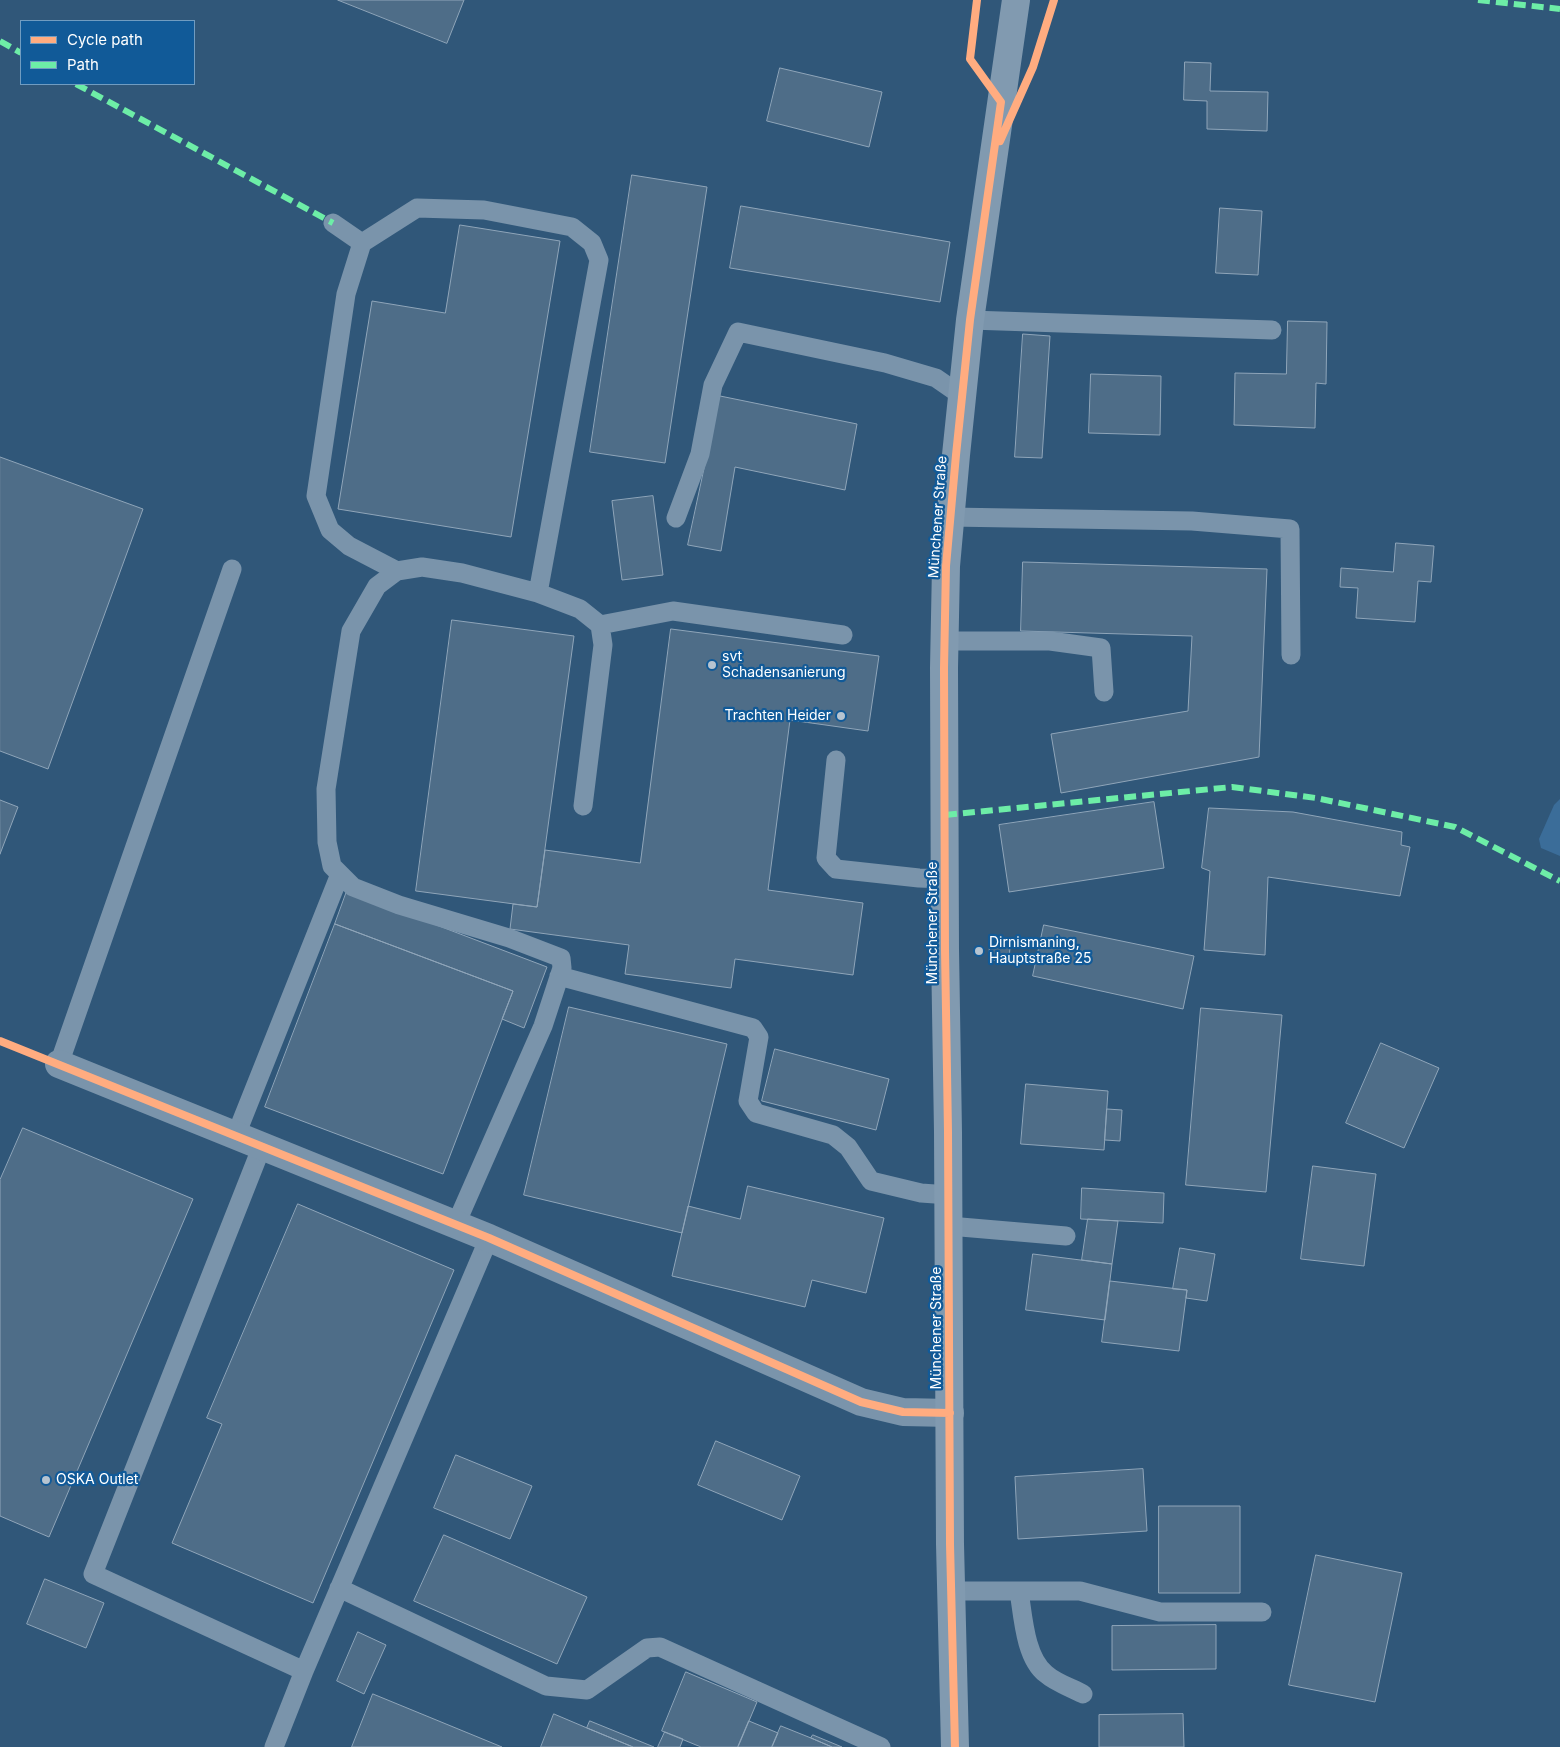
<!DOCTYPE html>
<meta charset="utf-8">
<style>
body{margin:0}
#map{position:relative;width:1560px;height:1747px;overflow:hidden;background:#305779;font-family:Inter,sans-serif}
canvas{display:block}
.legend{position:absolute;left:20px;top:20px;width:175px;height:65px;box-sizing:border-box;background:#115a98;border:1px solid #709cc1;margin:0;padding:6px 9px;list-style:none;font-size:15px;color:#fff}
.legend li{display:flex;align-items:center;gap:10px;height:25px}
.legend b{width:25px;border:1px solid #709cc1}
</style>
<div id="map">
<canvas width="1560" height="1747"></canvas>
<ul class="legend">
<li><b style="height:6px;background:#ffac80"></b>Cycle path</li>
<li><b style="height:6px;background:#6deda7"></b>Path</li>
</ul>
</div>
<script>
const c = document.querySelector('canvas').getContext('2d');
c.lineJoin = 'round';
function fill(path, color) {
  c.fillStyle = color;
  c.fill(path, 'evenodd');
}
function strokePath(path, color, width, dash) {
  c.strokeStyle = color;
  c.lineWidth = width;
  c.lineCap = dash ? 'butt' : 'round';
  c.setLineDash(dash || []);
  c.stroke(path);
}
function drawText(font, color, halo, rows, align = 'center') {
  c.font = font + ' Inter,sans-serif';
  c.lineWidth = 4.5;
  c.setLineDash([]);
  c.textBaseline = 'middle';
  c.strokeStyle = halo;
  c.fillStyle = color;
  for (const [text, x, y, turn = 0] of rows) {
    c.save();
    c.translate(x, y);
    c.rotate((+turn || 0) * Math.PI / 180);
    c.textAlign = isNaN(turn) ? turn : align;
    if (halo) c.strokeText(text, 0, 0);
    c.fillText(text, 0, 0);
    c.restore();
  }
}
fill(new Path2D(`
 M1560 799V856L1541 848 1539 839 1554 805Z`), '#3b6d99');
const building = new Path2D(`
 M338 0H464L447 43Z
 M1185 62 1211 63 1210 91 1268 92 1267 131 1207 129V101L1184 100Z
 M780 68 882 92 869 147 767 121Z
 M632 175 707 187 665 463 590 452Z
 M741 206 950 242 940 302 730 268Z
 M1220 208 1262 211 1258 275 1216 273Z
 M460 225 560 241 511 537 338 509 372 301 445 313Z
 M1288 321 1327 322 1326 384 1316 383 1315 428 1234 425 1235 373 1286 374Z
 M1023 334 1050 336 1042 458 1015 457Z
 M1091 374 1161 376 1160 435 1089 433Z
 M720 396 857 424 845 490 735 467 721 551 688 545Z
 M0 457 143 509 48 769 0 751Z
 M653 496 663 575 622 580 612 501Z
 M1396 543 1434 546 1431 582 1418 581 1415 622 1356 618 1358 588 1340 587 1341 568 1393 572Z
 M1023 562 1267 569 1259 757 1061 793 1051 734 1188 711 1192 636 1021 631Z
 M452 620 574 636 537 907 416 891Z
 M671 629 879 656 868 731 790 720 768 890 863 903 853 975 735 959 731 988 625 974 629 945 510 929 513 904 537 907 545 850 640 863Z
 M0 800 18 807 0 854Z
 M1154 802 1164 868 1009 892 999 825Z
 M1209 808 1293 812 1402 832 1401 845 1410 847 1400 896 1268 877 1265 955 1204 950 1210 871 1202 868Z
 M347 891 547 967 524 1028 502 1019 513 991 335 924Z
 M335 924 513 991 443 1174 265 1107Z
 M1044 925 1194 956 1183 1009 1033 976Z
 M990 945 1010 946 1009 962 989 960Z
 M569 1007 727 1044 682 1233 524 1195Z
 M1201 1008 1282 1015 1266 1192 1186 1185Z
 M1381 1043 1439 1068 1404 1148 1346 1123Z
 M775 1049 889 1079 876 1130 762 1101Z
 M1026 1084 1108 1091 1104 1150 1021 1144Z
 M1107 1109 1122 1110 1120 1141 1105 1140Z
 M23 1128 193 1199 49 1537 0 1516V1180Z
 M1313 1166 1376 1174 1364 1266 1301 1259Z
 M748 1186 884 1218 866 1293 812 1280 805 1307 672 1276 688 1206 740 1219Z
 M1082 1188 1164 1193 1163 1223 1081 1219Z
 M298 1204 454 1270 313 1603 172 1543 222 1424 207 1418Z
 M1088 1219 1118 1221 1112 1264 1082 1260Z
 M1180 1248 1215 1254 1207 1301 1186 1298 1187 1290 1173 1289Z
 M1033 1254 1112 1264 1105 1320 1026 1310Z
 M1110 1281 1187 1290 1179 1351 1102 1342Z
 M716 1441 800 1476 782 1520 698 1485Z
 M456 1455 532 1486 510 1539 434 1508Z
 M1143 1469 1147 1531 1018 1539 1015 1477Z
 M1159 1506H1240V1593H1159Z
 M444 1535 587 1597 557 1664 414 1601Z
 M1316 1555 1402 1573 1375 1702 1289 1685Z
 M45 1579 104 1603 86 1648 27 1624Z
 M1216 1625V1669L1112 1670V1626Z
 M358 1632 386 1645 364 1694 337 1681Z
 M686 1672 757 1702 738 1747H701L662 1731Z
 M373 1694 502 1747H352Z
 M554 1714 587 1728 633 1747H541Z
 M1183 1714 1184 1747H1099V1715Z
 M590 1721 654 1747H633L587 1728Z
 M749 1721 778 1733 772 1747H738Z
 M781 1726 811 1738 832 1747H772Z
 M665 1732 683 1739 680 1747H658Z
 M813 1735 842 1747H832L811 1738Z`);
fill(building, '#4e6d88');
strokePath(building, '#8fa5b9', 1);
strokePath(new Path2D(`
 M333 223 362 243
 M970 320 1272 330
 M950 517 1192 521 1290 529 1291 655
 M676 518 700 454 713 385 738 332 885 363 936 378 962 396
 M397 571 349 546 330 530 316 496 346 294 362 243 417 208 484 210 572 227 592 243 599 260 538 593
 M600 625 673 611 843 635
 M945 641H1050L1101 648 1104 692
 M836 760 826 858 836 869 919 878 945 879
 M559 976 753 1028 759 1037 748 1101 756 1113 833 1135 848 1147 871 1181 921 1193 949 1195
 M59 1064 232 569
 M236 1135 340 874
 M262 1146 93 1574 304 1671
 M456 1224 543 1026 562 968 561 958 509 938 399 905 353 887 332 866 327 842 326 789 351 631 377 586 397 571 422 567 462 573 538 593 580 609 600 625 603 645 583 806
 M949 1226 1066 1236
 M339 1588 546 1686 587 1690 647 1648 660 1647 881 1747
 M951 1591H1080L1160 1612H1262
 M1019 1591C1023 1616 1025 1658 1046 1674 1056 1683 1072 1688 1083 1694
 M274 1747 304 1671 489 1238`), '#7a94ab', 19);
strokePath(new Path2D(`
 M59 1064 489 1238 861 1402 903 1412 950 1413`), '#7a94ab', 28);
strokePath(new Path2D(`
 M955 1747 950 1544 948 1132 945 950 944 668 946 566 956 455 970 320 1016 0`), '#819ab0', 28);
strokePath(new Path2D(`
 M1478 0 1560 9
 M0 41 21 53
 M76 84 333 223
 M945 815 1232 787 1316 798 1455 827 1560 881`), '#6deda7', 6, [12, 6]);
strokePath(new Path2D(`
 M1000 141 1033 67 1054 0
 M0 1041 489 1238 861 1402 903 1412 950 1413
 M955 1747 950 1544 948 1132 945 950 944 668 946 566 956 455 970 320 1001 102 970 59 977 0`), '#ffac80', 8);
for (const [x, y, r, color] of [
 [712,665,5,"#b7c4d0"],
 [841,716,5,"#b7c4d0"],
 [979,951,5,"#b7c4d0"],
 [46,1480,5,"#b7c4d0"]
]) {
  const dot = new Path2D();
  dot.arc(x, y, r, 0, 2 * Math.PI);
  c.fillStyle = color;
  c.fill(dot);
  strokePath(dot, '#115a98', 2);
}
drawText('14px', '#fff', '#115a98', [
 ["Münchener Straße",938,517,-86],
 ["Münchener Straße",933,923,-90],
 ["Münchener Straße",937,1328,-90]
]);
drawText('14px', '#fff', '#115a98', [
 ["svt",722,657],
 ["Schadensanierung",722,673],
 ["Trachten Heider",831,716,"right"],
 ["Dirnismaning,",989,943],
 ["Hauptstraße 25",989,959],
 ["OSKA Outlet",56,1480]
], 'left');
</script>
